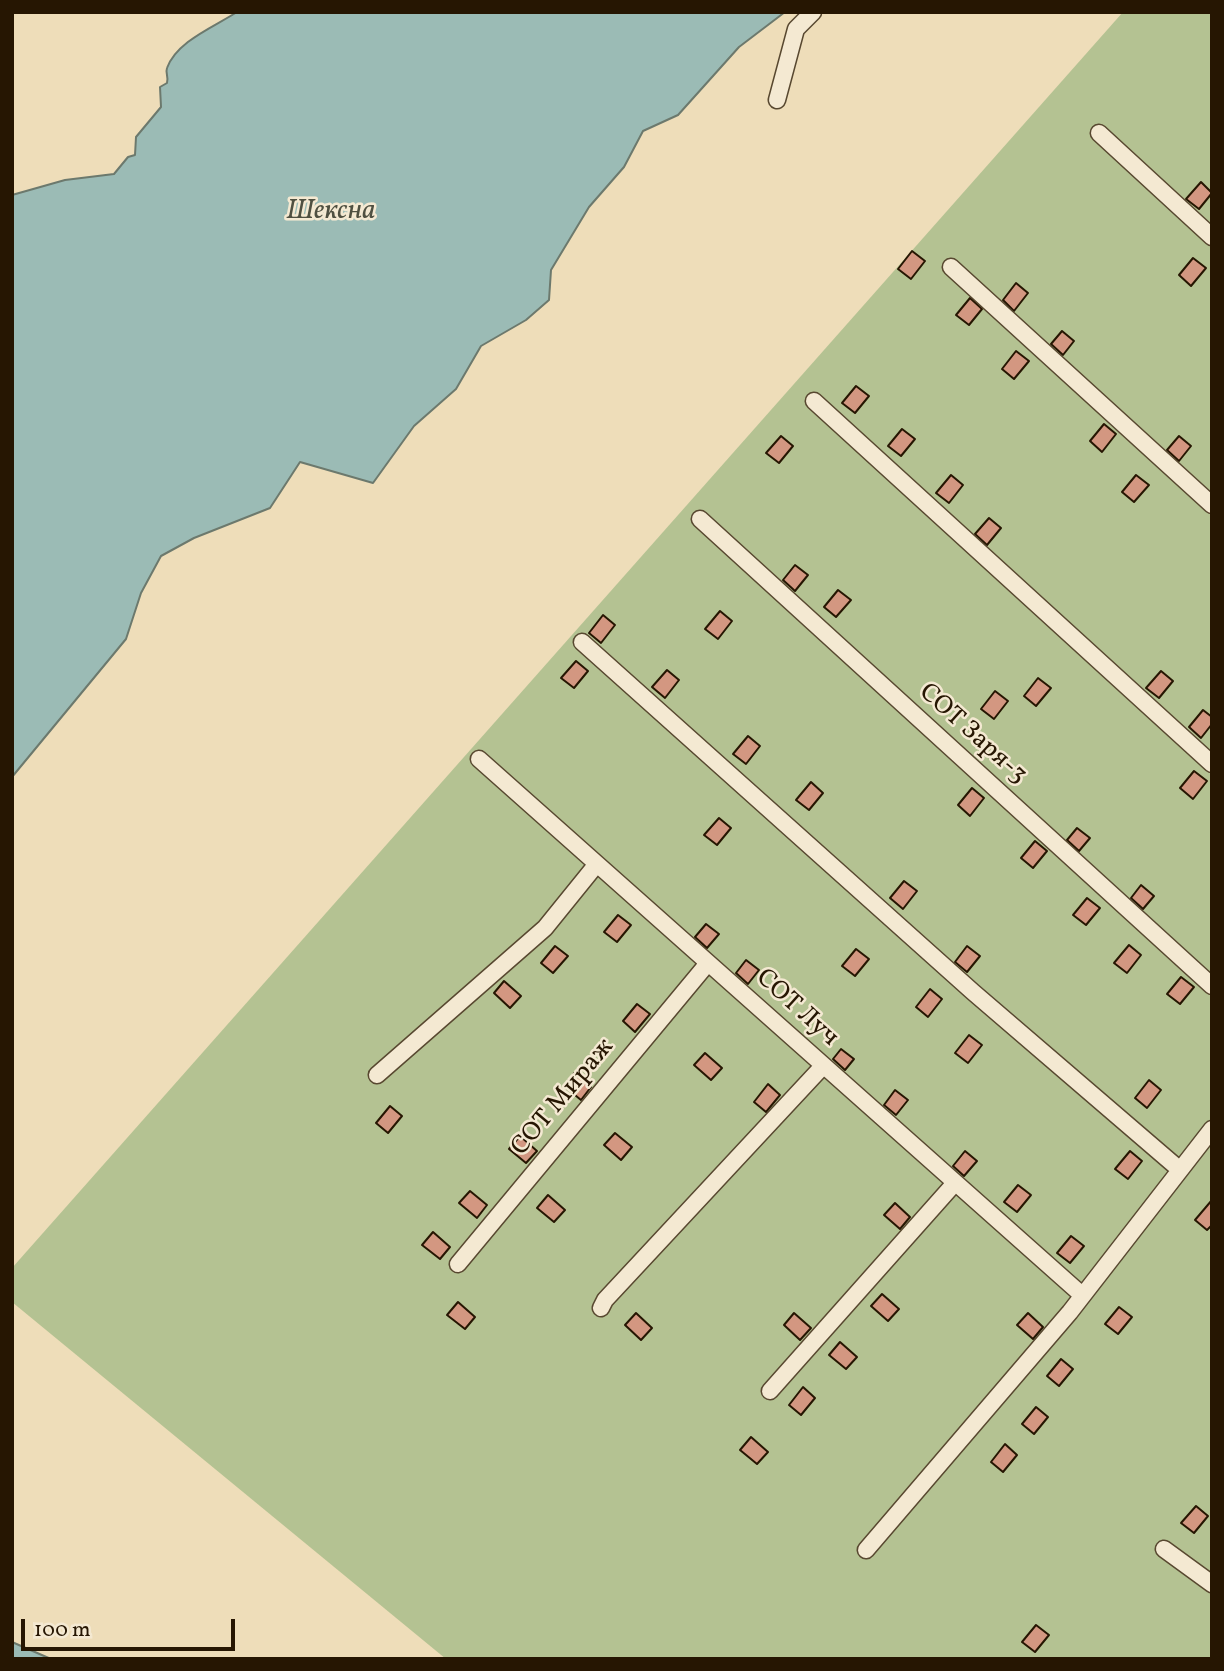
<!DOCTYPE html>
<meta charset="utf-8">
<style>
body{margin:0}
#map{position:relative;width:1224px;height:1671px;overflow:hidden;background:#eeddb9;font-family:Vollkorn,serif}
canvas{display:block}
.frame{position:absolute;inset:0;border:14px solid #261602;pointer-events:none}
.scale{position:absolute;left:21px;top:1619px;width:214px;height:32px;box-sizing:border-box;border:4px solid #261602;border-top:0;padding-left:9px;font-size:21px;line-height:24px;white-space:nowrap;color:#261602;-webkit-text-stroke:5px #f4e9d2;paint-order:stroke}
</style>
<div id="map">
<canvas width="1224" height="1671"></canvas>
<div class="frame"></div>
<div class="scale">100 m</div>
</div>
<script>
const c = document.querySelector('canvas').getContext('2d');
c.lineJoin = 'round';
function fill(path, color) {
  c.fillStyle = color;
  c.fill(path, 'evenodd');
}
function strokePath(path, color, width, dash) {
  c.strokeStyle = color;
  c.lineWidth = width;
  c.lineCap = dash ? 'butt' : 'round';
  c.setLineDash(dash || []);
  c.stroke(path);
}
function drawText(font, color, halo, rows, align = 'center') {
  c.font = font + ' Vollkorn,serif';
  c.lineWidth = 5;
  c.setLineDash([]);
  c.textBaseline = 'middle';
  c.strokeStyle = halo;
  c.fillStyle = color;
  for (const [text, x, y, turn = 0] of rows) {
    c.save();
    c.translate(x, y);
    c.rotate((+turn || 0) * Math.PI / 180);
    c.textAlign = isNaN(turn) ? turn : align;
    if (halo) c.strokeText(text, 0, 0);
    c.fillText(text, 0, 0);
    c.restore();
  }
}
fill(new Path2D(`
 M1123 12H1212V1659H446L12 1302V1268Z`), '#b4c292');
const water = new Path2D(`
 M237 12H785L739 47 678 115 643 131 624 167 589 207 551 270 549 300 526 320 481 346 456 389 414 426 373 483 300 462 270 508 194 538 161 556 141 593 126 639 12 777V195L65 180 114 174 128 157 135 155 136 137 161 107 160 87 167 83C169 77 165 73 167 68 177 41 214 27 237 12Z
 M12 1642 51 1659H12Z`);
fill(water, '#9bbbb5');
strokePath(water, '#6c796d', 2);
const building = new Path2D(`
 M1201 182 1212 193 1199 209 1186 199Z
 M912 251 925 261 911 279 898 269Z
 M1193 258 1206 268 1191 286 1179 275Z
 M1016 283 1028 293 1014 311 1003 300Z
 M970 298 982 309 969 325 956 315Z
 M1062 331 1074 341 1063 355 1051 344Z
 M1016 351 1029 361 1014 379 1002 369Z
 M856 386 869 396 855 413 842 403Z
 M1104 424 1116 434 1102 452 1090 441Z
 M902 429 915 439 901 456 888 446Z
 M781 436 793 446 779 463 766 453Z
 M1179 436 1191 446 1179 461 1167 450Z
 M951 475 963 485 949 503 936 493Z
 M1136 475 1149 485 1134 502 1122 492Z
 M989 518 1001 528 987 545 975 534Z
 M795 565 808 575 795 591 783 580Z
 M838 590 851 600 836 617 824 607Z
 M720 611 732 621 718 639 705 629Z
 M603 615 615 625 601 643 589 633Z
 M576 661 588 671 574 688 561 678Z
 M667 670 679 680 665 698 652 687Z
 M1161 671 1173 681 1159 698 1146 688Z
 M1038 678 1051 688 1036 706 1024 696Z
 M995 691 1008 701 994 719 981 709Z
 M1203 710 1212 717V724L1201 738 1189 727Z
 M748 736 760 746 746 764 733 754Z
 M1194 771 1207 781 1193 799 1180 788Z
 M811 782 823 793 809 810 796 800Z
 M972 788 984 798 970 816 958 805Z
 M719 818 731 828 717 845 704 835Z
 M1077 828 1090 838 1079 851 1067 840Z
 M1035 841 1047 851 1033 868 1021 858Z
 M904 881 917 891 903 909 890 898Z
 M1141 885 1154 896 1143 909 1131 898Z
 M1087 898 1100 908 1086 925 1073 915Z
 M618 915 631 925 617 942 604 932Z
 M706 924 719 934 707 948 695 937Z
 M1129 945 1141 955 1127 973 1114 963Z
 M555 946 568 956 553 973 541 963Z
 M967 946 980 956 967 972 955 962Z
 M856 949 869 959 855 976 842 966Z
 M746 960 759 970 748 984 736 973Z
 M1181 977 1194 987 1180 1004 1167 994Z
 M504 981 521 996 510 1008 494 993Z
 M930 989 942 999 928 1017 916 1007Z
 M637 1004 650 1014 635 1032 623 1021Z
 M969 1035 982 1045 968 1063 955 1053Z
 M841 1049 854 1059 845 1070 833 1059Z
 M705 1053 722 1068 711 1080 694 1065Z
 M574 1073 591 1087 581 1100 564 1086Z
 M1149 1080 1161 1090 1147 1108 1135 1098Z
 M768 1084 780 1095 766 1112 754 1102Z
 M895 1090 908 1100 896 1115 884 1105Z
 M390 1106 402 1116 388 1133 376 1123Z
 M615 1133 632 1147 621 1160 604 1145Z
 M520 1136 537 1151 526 1163 509 1149Z
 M965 1151 977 1161 964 1176 953 1166Z
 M1130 1151 1142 1161 1128 1179 1115 1169Z
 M1018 1185 1031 1195 1017 1212 1004 1202Z
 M470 1191 487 1205 477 1218 459 1203Z
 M548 1195 565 1210 554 1222 537 1208Z
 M1212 1200V1225L1207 1230 1195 1220Z
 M895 1203 910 1217 900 1229 884 1215Z
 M433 1232 450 1247 440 1259 422 1245Z
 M1071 1236 1084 1246 1070 1263 1057 1253Z
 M882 1294 899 1309 888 1321 871 1306Z
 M458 1302 475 1317 465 1329 447 1315Z
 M1119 1307 1132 1317 1118 1334 1105 1324Z
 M636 1313 652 1328 641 1340 625 1325Z
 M794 1313 811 1328 800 1340 784 1325Z
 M1028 1313 1043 1327 1033 1339 1017 1325Z
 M840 1342 857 1357 846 1369 829 1355Z
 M1061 1359 1073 1369 1059 1386 1047 1376Z
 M803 1387 815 1398 801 1415 789 1405Z
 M1036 1407 1048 1417 1034 1434 1022 1424Z
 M751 1437 768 1452 757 1464 740 1450Z
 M1005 1444 1017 1455 1003 1472 991 1462Z
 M1196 1506 1208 1516 1194 1533 1181 1523Z
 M1036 1625 1049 1635 1035 1652 1022 1642Z`);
fill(building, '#d39781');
strokePath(building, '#261602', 2);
const minor = new Path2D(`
 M777 100 796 29 813 12
 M1099 133 1212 237
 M951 267 1212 505
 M814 401 1212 764
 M700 519 1212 986
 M582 642 973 992 1179 1169
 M479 759 1082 1295
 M377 1075 545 928 596 865
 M458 1264 708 963
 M601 1308 605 1300 823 1066
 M770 1391 954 1184
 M1164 1549 1212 1584
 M866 1550 1070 1312 1212 1129`);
strokePath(minor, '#584830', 19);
strokePath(minor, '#f4e9d2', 16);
drawText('26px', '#261602', '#f4e9d2', [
 ["СОТ Заря-3",972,735,42],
 ["СОТ Луч",796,1009,42],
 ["СОТ Мираж",564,1098,-50]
]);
drawText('italic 28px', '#4f5041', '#f4e9d2', [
 ["Шексна",331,213]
]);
</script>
